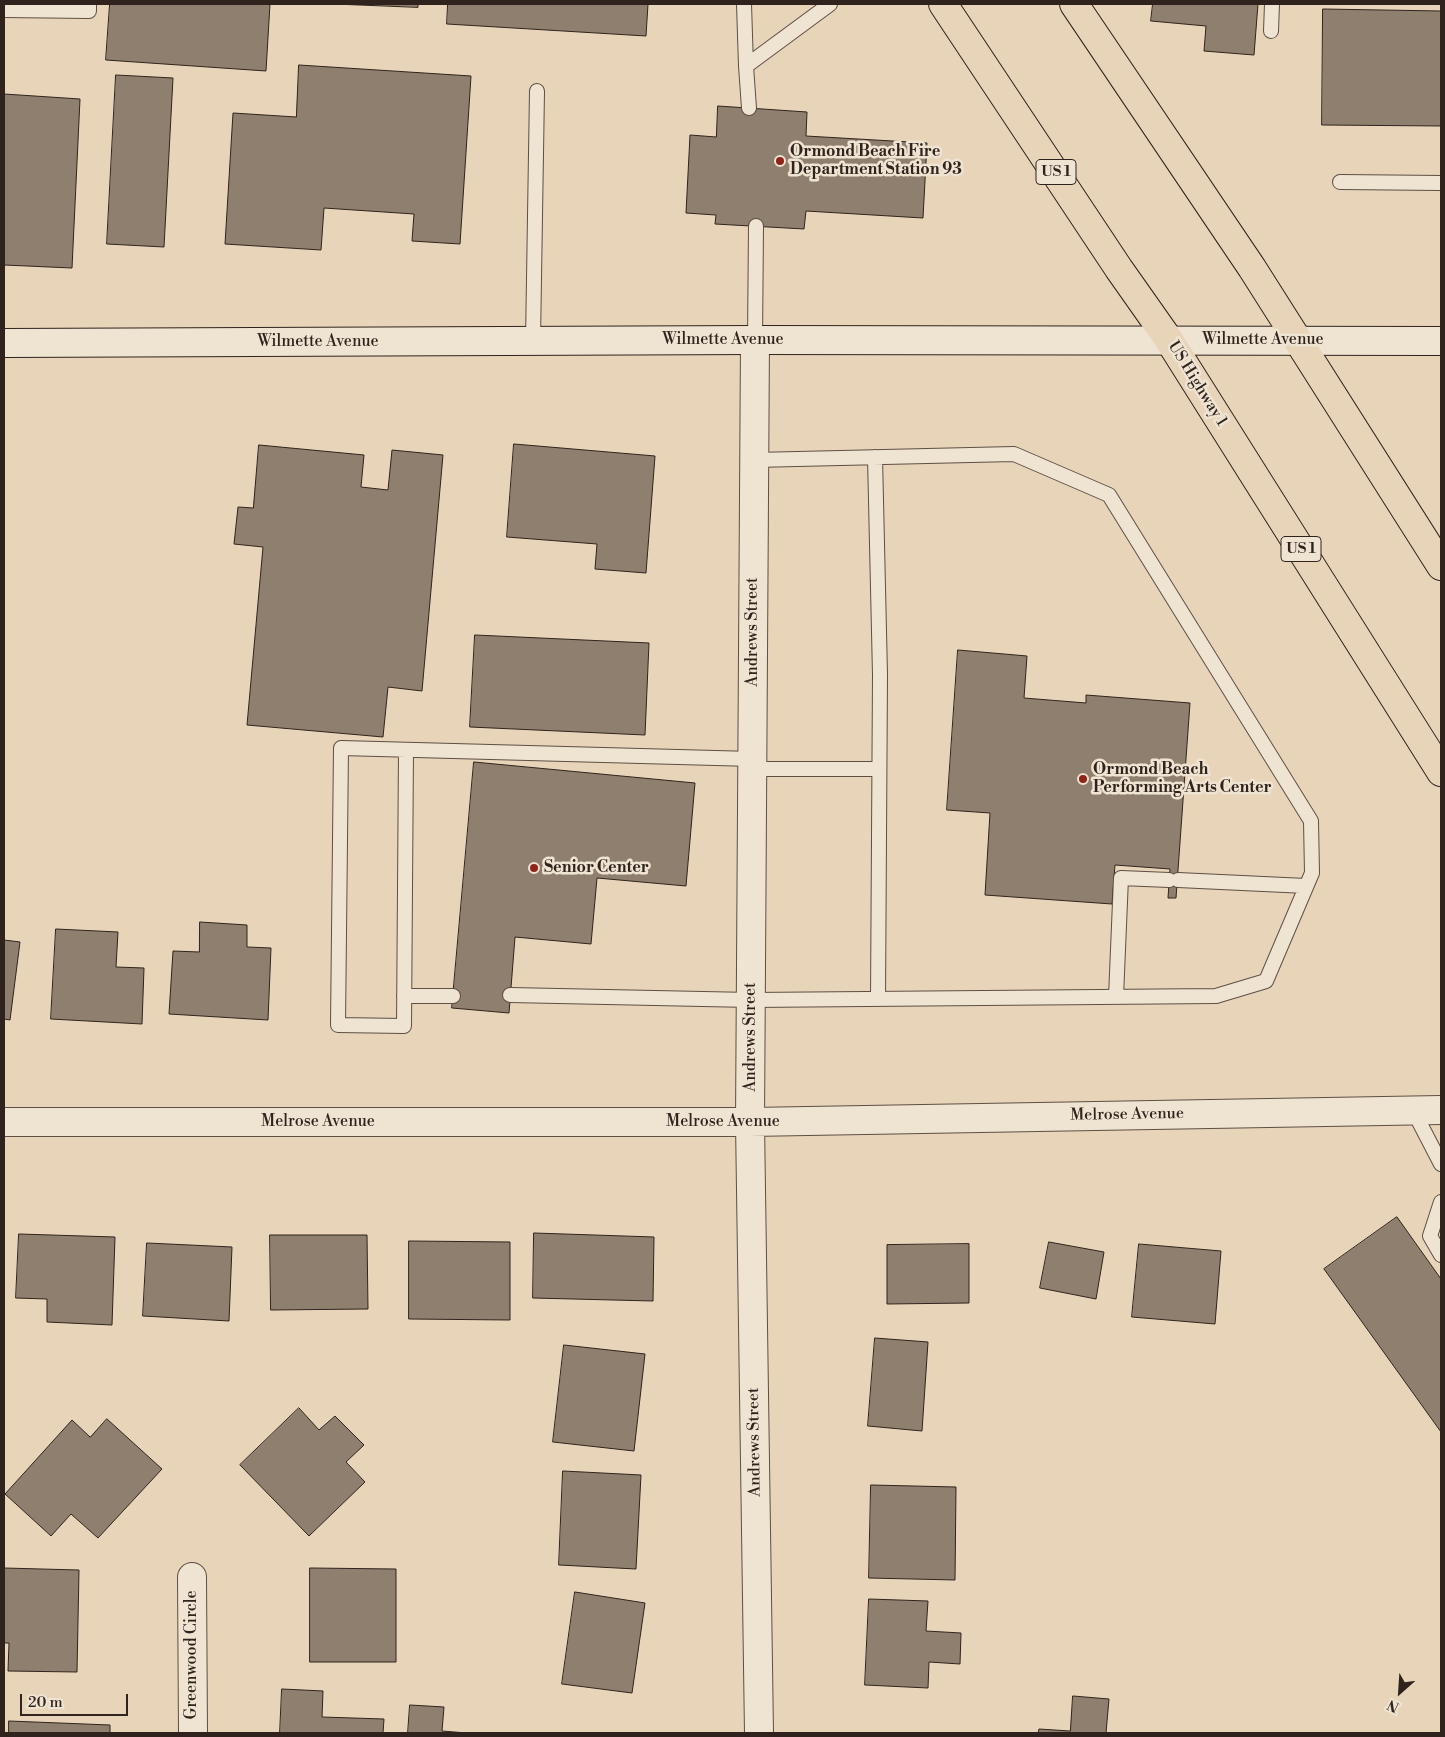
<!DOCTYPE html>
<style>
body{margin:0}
#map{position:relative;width:1445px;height:1737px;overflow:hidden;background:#e7d4b9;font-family:"Libre Bodoni",serif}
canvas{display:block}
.frame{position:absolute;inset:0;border:5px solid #30231d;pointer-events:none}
.north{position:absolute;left:1375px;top:1667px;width:50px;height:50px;-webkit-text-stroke:4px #efe3d2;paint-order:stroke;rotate:206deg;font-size:14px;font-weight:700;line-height:20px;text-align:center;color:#30231d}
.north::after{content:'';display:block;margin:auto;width:18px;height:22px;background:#30231d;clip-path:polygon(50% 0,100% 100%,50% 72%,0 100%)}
.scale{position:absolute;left:20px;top:1694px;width:108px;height:22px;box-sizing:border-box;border:2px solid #30231d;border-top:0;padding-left:6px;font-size:15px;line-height:18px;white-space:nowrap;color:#30231d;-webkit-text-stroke:4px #efe3d2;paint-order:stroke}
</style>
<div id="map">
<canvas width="1445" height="1737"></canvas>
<div class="frame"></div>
<div class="north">N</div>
<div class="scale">20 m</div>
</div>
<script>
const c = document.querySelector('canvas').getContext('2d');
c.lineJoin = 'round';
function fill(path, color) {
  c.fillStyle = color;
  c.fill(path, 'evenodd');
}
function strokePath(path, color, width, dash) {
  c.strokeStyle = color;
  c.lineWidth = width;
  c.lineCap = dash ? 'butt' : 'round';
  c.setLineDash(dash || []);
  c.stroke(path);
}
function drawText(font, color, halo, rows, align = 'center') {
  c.font = font + ' "Libre Bodoni",serif';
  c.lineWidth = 5;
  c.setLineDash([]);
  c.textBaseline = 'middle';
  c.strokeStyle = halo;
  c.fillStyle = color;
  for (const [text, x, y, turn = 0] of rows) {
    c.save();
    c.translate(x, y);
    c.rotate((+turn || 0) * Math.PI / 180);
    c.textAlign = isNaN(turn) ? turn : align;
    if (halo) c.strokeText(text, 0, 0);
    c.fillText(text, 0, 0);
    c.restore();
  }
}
const building = new Path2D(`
 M110 4H270L266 71 106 60Z
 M335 4H418V7Z
 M448 4H648L646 36 447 24Z
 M1153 4H1258L1254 55 1204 51 1206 26 1151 21Z
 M1323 9 1441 11V126L1322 125Z
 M299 65 471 76 460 244 412 241 414 214 324 208 321 250 225 244 233 113 296 117Z
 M116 75 173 78 164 247 107 244Z
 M4 94 80 99 72 268 4 265Z
 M718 106 807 112 806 136 927 143 923 218 806 211 804 229 715 224 716 215 686 213 690 135 716 137Z
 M514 444 655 456 646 573 595 569 597 544 507 537Z
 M259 445 364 455 361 487 388 490 392 450 443 455 422 691 388 687 383 737 247 725 263 547 234 544 238 507 253 508Z
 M475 635 649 643 645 735 470 727Z
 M958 650 1027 656 1024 698 1086 703V695L1190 703 1176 898H1168L1170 869 1115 865 1112 904 985 895 990 813 947 810Z
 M474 762 695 783 686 886 597 878 591 944 515 937 509 1013 452 1008Z
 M200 922 247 925V947L271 948 268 1020 169 1014 173 951 199 952Z
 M56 929 118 932 116 967 144 968 142 1024 51 1019Z
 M4 940 20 942 10 1020 4 1019Z
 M1397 1217 1441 1279V1432L1324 1269Z
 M534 1233 654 1237 653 1301 533 1298Z
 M19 1234 115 1237 112 1325 47 1322V1299L16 1298Z
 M270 1235H367L368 1309 271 1310Z
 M409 1241 510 1242V1320L409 1319Z
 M1049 1242 1104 1252 1096 1299 1040 1288Z
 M147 1243 232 1247 229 1321 143 1316Z
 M969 1244V1303L887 1304V1245Z
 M1139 1244 1221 1251 1215 1324 1132 1317Z
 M875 1338 928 1342 922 1431 868 1426Z
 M564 1345 645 1354 634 1451 553 1442Z
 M299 1408 319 1430 335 1416 364 1445 346 1462 365 1482 309 1536 240 1465Z
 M107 1419 162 1469 98 1538 71 1514 51 1536 5 1494 72 1420 90 1437Z
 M563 1471 641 1475 636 1569 559 1565Z
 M871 1485 956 1487 955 1580 869 1578Z
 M4 1568 79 1570 77 1672 8 1671 9 1643H4Z
 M310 1568 396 1569V1662H310Z
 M575 1592 645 1603 632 1693 562 1684Z
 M869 1599 928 1601 926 1631 961 1633 960 1664 929 1662 928 1688 865 1685Z
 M282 1689 323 1691 322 1717 384 1719 383 1733H280Z
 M1073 1696 1109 1699 1106 1733H1038L1039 1729 1070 1731Z
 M410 1705 444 1707 442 1731 467 1733H408Z
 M9 1721 110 1725V1733H9Z`);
fill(building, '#8f7f6e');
strokePath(building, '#30231d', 1);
const lane = new Path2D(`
 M744 4 746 66 830 4
 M4 10 89 11V4
 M1271 31 1272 4
 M746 66 749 108
 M1340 182 1441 183
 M755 340 756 226
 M533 341 537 91
 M875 457 880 675 878 999
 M406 750 404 1026 338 1025 341 748 753 759
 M752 769H879
 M1178 880 1306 886
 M510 995 751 1000 1216 996 1266 981 1312 873 1311 821 1109 495 1014 454 754 460
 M404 996H453
 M1116 997 1121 878 1169 880
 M1413 1110 1441 1164
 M1441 1202 1430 1236 1441 1255`);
const street = new Path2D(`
 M755 340 750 1122 759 1733
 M4 1122H750L1441 1110
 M192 1577 193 1733`);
const secondary = new Path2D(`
 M4 343 755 340 1441 341`);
const primary = new Path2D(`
 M943 4 1119 269 1169 340 1441 772
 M1074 4 1252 268 1441 566`);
strokePath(lane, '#5e4f44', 16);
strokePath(street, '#5e4f44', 30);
strokePath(secondary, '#30231d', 30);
strokePath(primary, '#30231d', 30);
strokePath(lane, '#efe3d2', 14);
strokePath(street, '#efe3d2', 28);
strokePath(secondary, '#efe3d2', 28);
strokePath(primary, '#e7d4b9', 28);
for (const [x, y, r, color] of [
 [780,161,5,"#8f2418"],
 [1083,779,5,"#8f2418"],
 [534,868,5,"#8f2418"]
]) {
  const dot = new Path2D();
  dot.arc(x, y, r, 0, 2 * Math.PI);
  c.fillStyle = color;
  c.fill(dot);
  strokePath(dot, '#efe3d2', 2);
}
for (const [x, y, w] of [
 [1056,172,40],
 [1301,549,40]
]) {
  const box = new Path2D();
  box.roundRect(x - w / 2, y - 12.5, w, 25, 4);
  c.fillStyle = '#efe3d2';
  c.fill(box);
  strokePath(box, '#30231d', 1);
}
drawText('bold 15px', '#30231d', null, [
 ["US 1",1056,172],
 ["US 1",1301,549]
]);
drawText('bold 16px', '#30231d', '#efe3d2', [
 ["Ormond Beach Fire",790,152],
 ["Department Station 93",790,170],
 ["Ormond Beach",1093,770],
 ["Performing Arts Center",1093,788],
 ["Senior Center",544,868]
], 'left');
drawText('16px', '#30231d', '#efe3d2', [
 ["Wilmette Avenue",723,340],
 ["Wilmette Avenue",1263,340],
 ["Wilmette Avenue",318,342],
 ["US Highway 1",1197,384,58],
 ["Andrews Street",753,632,-90],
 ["Andrews Street",751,1037,-90],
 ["Melrose Avenue",1127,1115,-1],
 ["Melrose Avenue",318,1122],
 ["Melrose Avenue",723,1122],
 ["Andrews Street",755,1442,-91],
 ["Greenwood Circle",192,1655,-90]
]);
</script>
